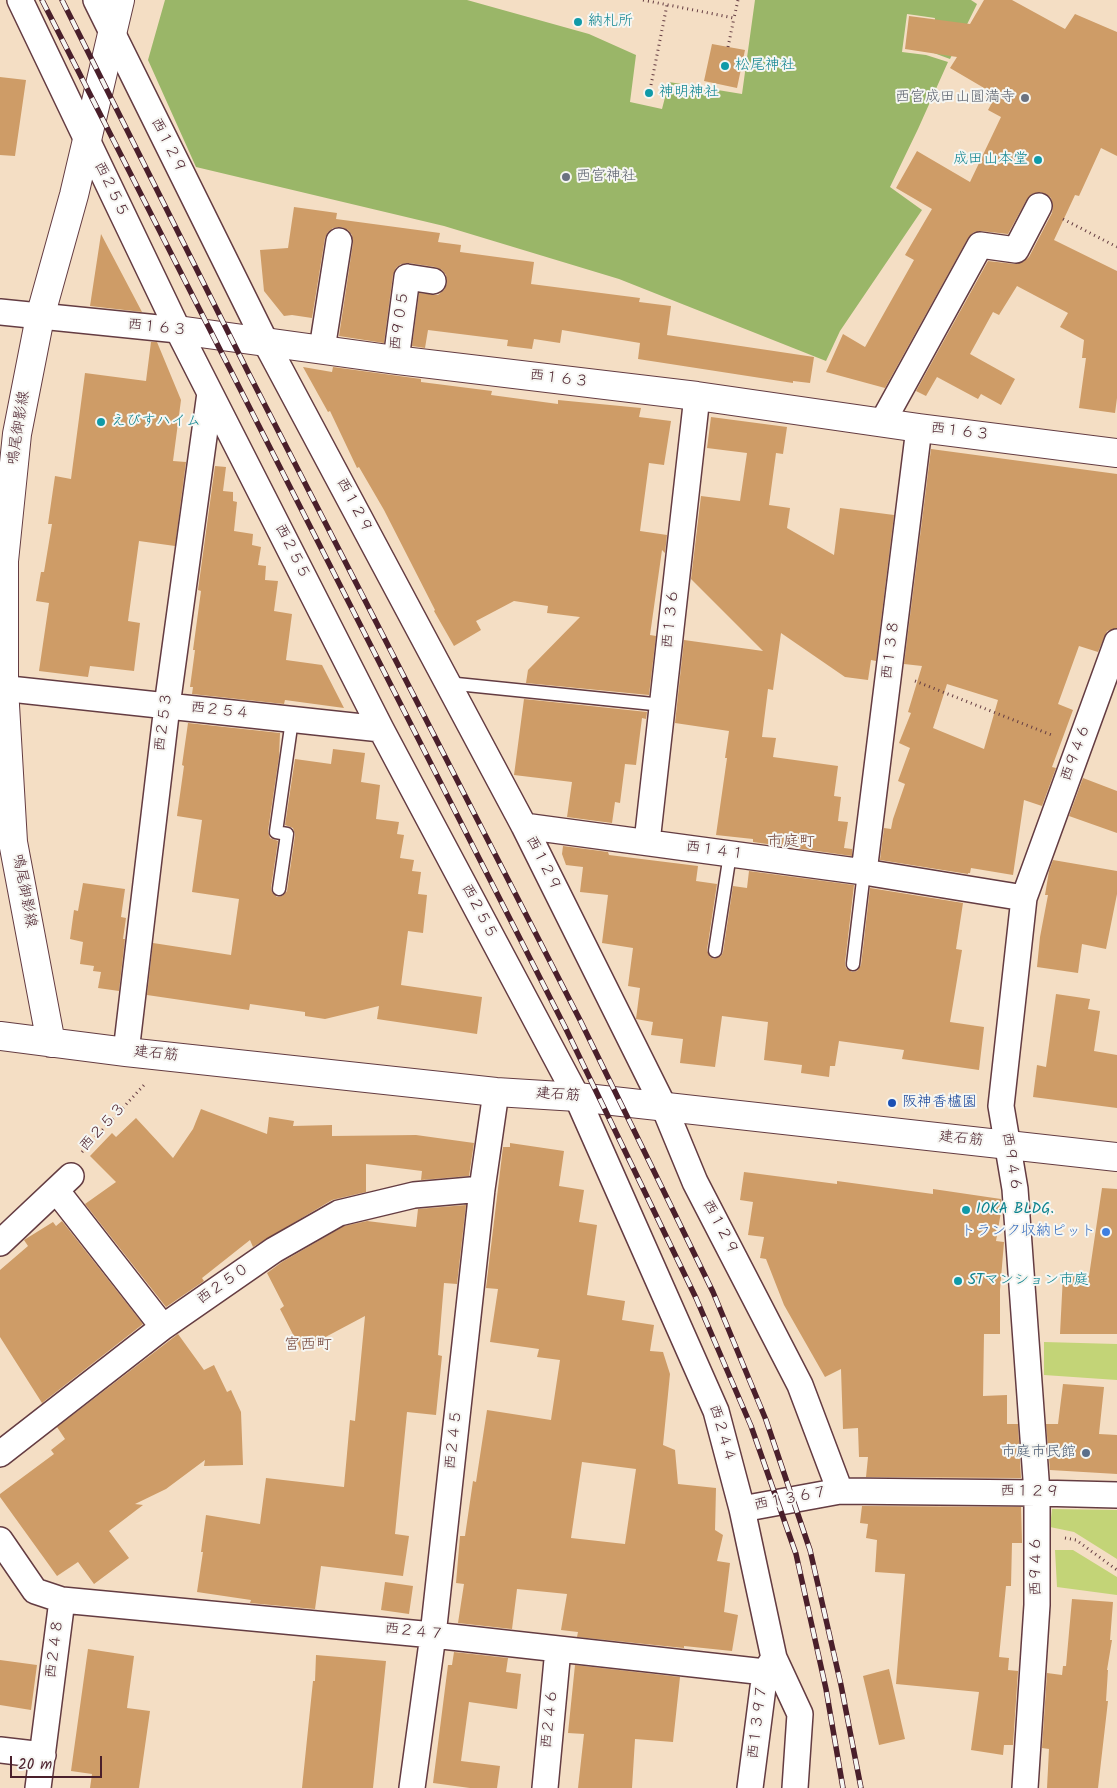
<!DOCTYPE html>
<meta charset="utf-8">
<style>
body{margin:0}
#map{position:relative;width:1117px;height:1788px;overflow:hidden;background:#f4dec4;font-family:Kalam,sans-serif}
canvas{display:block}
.scale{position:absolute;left:10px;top:1756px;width:92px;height:22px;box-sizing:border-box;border:2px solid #4a1f2b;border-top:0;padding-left:6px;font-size:15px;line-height:18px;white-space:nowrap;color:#4a1f2b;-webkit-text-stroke:4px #f6f6f2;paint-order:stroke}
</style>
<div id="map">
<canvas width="1117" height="1788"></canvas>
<div class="scale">20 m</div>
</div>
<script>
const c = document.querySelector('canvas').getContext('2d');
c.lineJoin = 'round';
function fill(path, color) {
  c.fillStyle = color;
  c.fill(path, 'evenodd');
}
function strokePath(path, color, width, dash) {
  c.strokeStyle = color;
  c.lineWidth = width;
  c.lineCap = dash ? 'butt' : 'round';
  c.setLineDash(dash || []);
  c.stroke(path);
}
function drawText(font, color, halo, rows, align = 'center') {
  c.font = font + ' Kalam,"Klee One",sans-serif';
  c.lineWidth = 4;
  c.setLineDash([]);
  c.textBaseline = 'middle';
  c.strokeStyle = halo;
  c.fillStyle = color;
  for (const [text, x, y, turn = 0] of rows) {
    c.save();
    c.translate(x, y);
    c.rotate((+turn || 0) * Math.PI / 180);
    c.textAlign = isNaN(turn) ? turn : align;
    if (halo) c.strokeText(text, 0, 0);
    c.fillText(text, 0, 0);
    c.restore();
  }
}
fill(new Path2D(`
 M1044 1342 1117 1344V1380L1044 1375Z
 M1052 1509 1117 1510V1559L1074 1532 1050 1527Z
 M1055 1550H1073L1117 1577V1595L1057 1587Z`), '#c3d477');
fill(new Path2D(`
 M165 0H467L589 34 636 55 630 102 662 109 669 82 742 94 755 0H971L977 4 950 59 931 52 935 18 907 14 902 52 926 55 948 62 918 129 890 187 922 210 840 331 826 361 619 279 444 226 196 167 148 60Z`), '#9ab668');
fill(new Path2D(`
 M984 0H1012L1065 29 1075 14 1117 32V156L1101 148 1079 196 1075 195 1054 240 1117 271V398L1115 413 1079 408 1086 358H1082L1084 340 1060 327 1068 313 1017 286 999 315 993 312 970 354 1015 379 1001 405 981 394 978 399 937 377 926 396 916 391 988 261 1015 264 1023 262 1029 257 1052 213 1053 206 1051 198 1046 194 1039 192 1032 194 1027 199 1008 234 981 231 974 232 968 238 885 388 826 372 843 334 865 347 914 260 905 255 932 209 896 188 917 151 970 182 1001 117 988 110 996 95 950 68 957 57 905 49 909 16 970 24Z
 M712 44 745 50 737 88 704 81Z
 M0 77 26 80 15 156 0 155Z
 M294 207 337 213 336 219 440 233 438 242 461 245 460 252 534 262 531 284 640 298 639 302 671 306 667 335 814 357 810 383 793 381V383L638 359 640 343 562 330 560 343 534 339 532 349 507 346 508 340 428 330 425 348 412 346 419 293 438 295 444 290 447 283 446 275 442 270 435 267 409 263 401 264 396 268 393 275 384 343 339 336 353 243 352 235 348 230 341 227 333 228 328 232 325 238 312 318 292 315 284 316 264 291 260 250 288 248Z
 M101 234 142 312 90 306Z
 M151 342H157L181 400 173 461 186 462 175 546 139 541 128 621 140 623 134 671 90 666 88 677 39 671 49 603 36 601 41 572H44L52 524H48L55 476 71 479 85 373 146 381Z
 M303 367 332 372 333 367 421 379V382L492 391 491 395 558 404V400L641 408 639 417 671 421 664 465 649 463 640 531 667 535 665 553 662 550 650 635 656 636 649 695 526 683 528 670 580 617 547 613 548 606 514 601 476 621 481 630 454 646 434 611 435 610 384 510 359 467 357 468 330 411 328 412Z
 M711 417 787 427 783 454 776 453 769 505 790 508 787 528 834 555 840 508 894 515 876 661 871 660 868 680 845 677 781 633 773 690 768 689 762 737 776 738 773 757 838 766 834 796 841 797 838 821 848 822 844 848 852 849V856L753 842V839L716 835 727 758H725L729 731 675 723 684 640 763 651 691 579 701 496 740 501 747 453 707 448Z
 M931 449 1117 474V628L1107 631 1098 652 1079 646 1058 704 1073 710 1052 767 1056 768 1042 806 1024 800 1013 875 971 868 970 873H968V874L880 860 884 828 891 829 893 819 905 784 898 781 910 748 899 743 911 713 908 712 922 666 904 664ZM947 684 998 700 984 749 933 728Z
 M215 466 226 467 223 491 233 492V501L237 502 234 531 253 534 252 545 261 547 258 565 266 566 265 580 278 581 274 611 292 614 286 660 322 665 344 708 285 700 284 704 192 694 193 687H190L195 650H193L201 591 198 590Z
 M524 699 647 712 646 719 642 718 636 765 625 764 620 803 615 802 612 823 567 817 572 782 514 775Z
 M188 723 280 733 279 757 268 831 270 838 278 841 271 888 272 892 277 897 282 896 287 891 295 835 293 828 285 825 295 759 331 764 333 749 365 753 361 782 380 785 376 819 399 822 397 834 404 835 400 858 414 860 412 871 421 872 418 894 427 895 423 933 408 931 401 985 482 997 477 1034 377 1019 379 1006 325 1019 305 1016V1012L250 1004 249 1010 147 995 153 943 231 955 239 899 192 892 202 820 177 816 184 766 182 765Z
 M1083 778 1117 791V833L1069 816Z
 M563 846 608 852 609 855 698 866 696 881 717 884 707 950 710 957 714 959 721 956 723 952 733 886 747 888 749 871 854 885 845 963 846 968 852 972 857 971 861 965 870 888 963 903 956 949 962 950 950 1022 984 1027 979 1070 902 1059 904 1050 839 1041 835 1066H830L829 1077 801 1073 802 1065 764 1060 768 1022 722 1016 715 1067 680 1063 683 1039 651 1035 653 1022 636 1019 640 988 628 986 633 948 602 943 608 895 580 892 583 867 566 865 562 854Z
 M1053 860 1117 871V894L1106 949 1082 944 1078 973 1037 967 1040 937 1048 895H1045L1049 871Z
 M83 883 125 889 121 917 126 918 123 939H125L119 991 98 988 101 972 93 971 94 966 80 964 83 942 70 939 74 910 78 911Z
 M1056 994 1090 999 1088 1009 1100 1011 1094 1051 1117 1055V1108L1033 1097 1037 1065 1046 1067Z
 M201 1109 267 1134 269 1117 294 1121 293 1126 332 1125V1136L416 1135 474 1143 469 1176 421 1180 422 1171 366 1164V1192L332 1200 253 1247 250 1240 202 1278 204 1281 166 1307 85 1204 116 1182 90 1156 112 1133 116 1137 136 1118 173 1158 193 1129Z
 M510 1143 564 1151 559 1186 584 1190 579 1222 597 1225 587 1295 625 1301 622 1320 654 1325 650 1351 663 1352 670 1374 663 1445 675 1450 678 1484 716 1488 715 1530 723 1535 717 1561 730 1563 724 1612 738 1615 732 1651 684 1646V1648L577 1637 578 1632 561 1630 567 1594 517 1589 512 1629 458 1623 464 1584 456 1583 460 1536H465L473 1481 476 1482 487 1410 551 1420 560 1360 537 1357 539 1349 490 1342 498 1289 486 1288 503 1147H510ZM582 1462 636 1469 625 1544 571 1538Z
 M744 1172 837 1184V1181L933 1194V1189L1001 1199 1002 1206 996 1241 1004 1242 1000 1290V1334H984L983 1396 1007 1395V1424H1018L1021 1478 866 1477 868 1457H859L858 1428 843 1429 841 1369 825 1377 784 1305 766 1259 760 1258 764 1237 748 1235 753 1202 740 1200Z
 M1102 1188 1117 1189V1334H1060L1063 1275 1089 1276Z
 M466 1205 457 1284 444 1283 438 1355 442 1356 436 1415 407 1412 395 1534 409 1536 403 1576 321 1566 315 1609 250 1603 251 1600 197 1592 203 1552H201L206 1515 260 1524 266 1478 344 1487 350 1420 355 1421 365 1316 301 1350 280 1309 284 1306 267 1273 282 1262 344 1226 367 1221 416 1227 418 1209Z
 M62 1221 143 1324 42 1403 0 1337V1270L28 1246 24 1240 53 1222 56 1226Z
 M178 1334 204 1370 214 1365 227 1392 231 1390 241 1412 243 1465 204 1466 205 1460 166 1489 135 1504 143 1505 109 1531 129 1558 94 1584 78 1562 57 1576 0 1497V1494L54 1454 51 1450 65 1439 57 1427Z
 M1063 1384 1104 1387 1099 1434 1117 1435V1474L1050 1470 1046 1424H1058Z
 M862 1506 1021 1507 1022 1543H1012L1011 1586H1006L999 1657 1009 1658 1008 1670 1018 1671 1013 1745H1004L1003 1755 971 1750 979 1692 896 1684 905 1574 875 1572 877 1540 866 1538 868 1524 860 1523Z
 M385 1582 413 1586 409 1614 381 1610Z
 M1072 1599 1113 1602 1110 1640H1112L1107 1670H1108L1106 1701H1108L1098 1788H1047L1049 1749 1042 1748 1047 1673 1062 1675 1063 1666H1066Z
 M88 1649 134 1656 127 1708 150 1711 139 1788H90L92 1774 71 1771Z
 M454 1652 508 1658 506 1672 521 1674 517 1709 469 1702 461 1761 500 1766 497 1788H470L433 1783 448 1665H452Z
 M316 1655 386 1661 373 1788H302L313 1681H315Z
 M0 1660 37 1665 31 1710 0 1705Z
 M575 1665 680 1677 673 1742 635 1739 632 1788H578L584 1734 568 1733Z
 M889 1669 905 1739 879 1745 863 1676Z`), '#ce9c67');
const service = new Path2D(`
 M447 683 663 705
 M279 889 287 834 276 832 292 720
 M715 951 730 854
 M853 964 864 872`);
const minor = new Path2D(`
 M20 0 178 330 381 729 577 1097 716 1411 742 1509 774 1658 800 1714 795 1788
 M96 0 265 341 524 826 664 1107 695 1182 800 1385 840 1491
 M0 312 178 330
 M322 349 339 241
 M396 360 407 277 433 281
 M882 423 980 245 1016 250 1039 206
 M0 688 381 729
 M524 826 864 872 1024 898
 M647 842 697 396
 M864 872 919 428
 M126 1052 167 706 210 393
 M56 1190 163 1327
 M0 1243 71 1176
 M0 1454 163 1327 274 1250 339 1213 414 1195 482 1189
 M742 1509 840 1491 1037 1493 1117 1495
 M0 1540 35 1591 62 1600 38 1788
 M62 1600 433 1635 765 1672
 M0 1750 43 1755
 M412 1788 433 1635 482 1189 496 1092
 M545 1788 558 1649
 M750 1788 765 1672 774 1658
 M1025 1788 1037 1605V1493L1015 1189 1001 1106 1024 898 1117 642`);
const tertiary = new Path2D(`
 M178 330 396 360 697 396 919 428 1117 453
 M0 1036 126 1052 496 1092 577 1097 1117 1157
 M51 1043 13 842 4 688V561L17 434 40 317 74 195 120 0`);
strokePath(service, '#643c42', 15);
strokePath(minor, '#643c42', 28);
strokePath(tertiary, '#643c42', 30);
strokePath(new Path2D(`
 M643 0 734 18 738 0
 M728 47 734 18
 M651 85 667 5
 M1063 219 1117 247
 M915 681 1054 736
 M82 1152 144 1085
 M1065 1538 1076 1540 1117 1570`), '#643c42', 3, [1, 4]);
strokePath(service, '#fff', 12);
strokePath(minor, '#fff', 25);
strokePath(tertiary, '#fff', 28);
const rail = new Path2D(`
 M42 0 565 1027 696 1298 751 1426 796 1554 826 1689 843 1788
 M62 0 249 374 580 1020 713 1292 766 1420 810 1550 841 1685 861 1788`);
strokePath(rail, '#4a1f2b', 5.5);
strokePath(rail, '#f6f6f2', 4, [11]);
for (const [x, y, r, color] of [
 [578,22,5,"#0f9aa8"],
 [725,66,5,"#0f9aa8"],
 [649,93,5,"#0f9aa8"],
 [1025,98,5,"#6b7280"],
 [1038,160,5,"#0f9aa8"],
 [566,177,5,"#6b7280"],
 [101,422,5,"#0f9aa8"],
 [892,1103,5,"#1a4fb4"],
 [966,1210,5,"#0f9aa8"],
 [1106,1232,5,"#3f7fe0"],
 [958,1281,5,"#0f9aa8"],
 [1086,1453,5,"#5c6f8a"]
]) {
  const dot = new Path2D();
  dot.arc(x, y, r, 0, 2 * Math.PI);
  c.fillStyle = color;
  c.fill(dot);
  strokePath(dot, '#f6f6f2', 2);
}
drawText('15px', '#0d838f', '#f6f6f2', [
 ["納札所",588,22],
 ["松尾神社",735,66],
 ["神明神社",659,93],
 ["成田山本堂",1028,160,"right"],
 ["えびすハイム",111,422],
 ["IOKA BLDG.",976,1210],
 ["STマンション市庭",968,1281]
], 'left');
drawText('15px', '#5b616d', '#f6f6f2', [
 ["西宮成田山圓満寺",1015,98],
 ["西宮神社",576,177,"left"]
], 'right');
drawText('15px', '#4a1f2b', '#f6f6f2', [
 ["西１２９",167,146,63],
 ["西２５５",110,190,64],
 ["西９０５",401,321,-82],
 ["西１６３",157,329,6],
 ["西１６３",559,380,7],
 ["鳴尾御影線",20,428,-81],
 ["西１６３",960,433,7],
 ["西１２９",353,506,62],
 ["西２５５",291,552,63],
 ["西１３６",672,619,-84],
 ["西１３８",892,650,-83],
 ["西２５４",220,712,6],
 ["西２５３",165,722,-83],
 ["西９４６",1077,753,-70],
 ["西１４１",715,852,8],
 ["西１２９",542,864,63],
 ["鳴尾御影線",23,891,79],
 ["西２５５",478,912,62],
 ["建石筋",156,1055,6],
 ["建石筋",558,1096,4],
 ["西２５３",104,1128,-47],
 ["建石筋",961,1140,6],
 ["西９４６",1010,1162,81],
 ["西１２９",719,1228,62],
 ["西２５０",224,1285,-35],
 ["西２４４",721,1434,73],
 ["西２４５",455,1440,-84],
 ["西１２９",1030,1493,1],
 ["西１３６７",791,1500,-11],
 ["西９４６",1037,1566,-90],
 ["西２４７",414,1633,6],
 ["西２４８",56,1649,-83],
 ["西２４６",551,1719,-84],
 ["西１３９７",759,1722,-83]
]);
drawText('15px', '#164399', '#f6f6f2', [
 ["阪神香櫨園",902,1103]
], 'left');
drawText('15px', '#366cbe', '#f6f6f2', [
 ["トランク収納ピット",1096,1232]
], 'right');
drawText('15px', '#4e5e75', '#f6f6f2', [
 ["市庭市民館",1076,1453]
], 'right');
drawText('16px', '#784b40', '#f6f6f2', [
 ["市庭町",791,843],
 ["宮西町",308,1346]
]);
</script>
